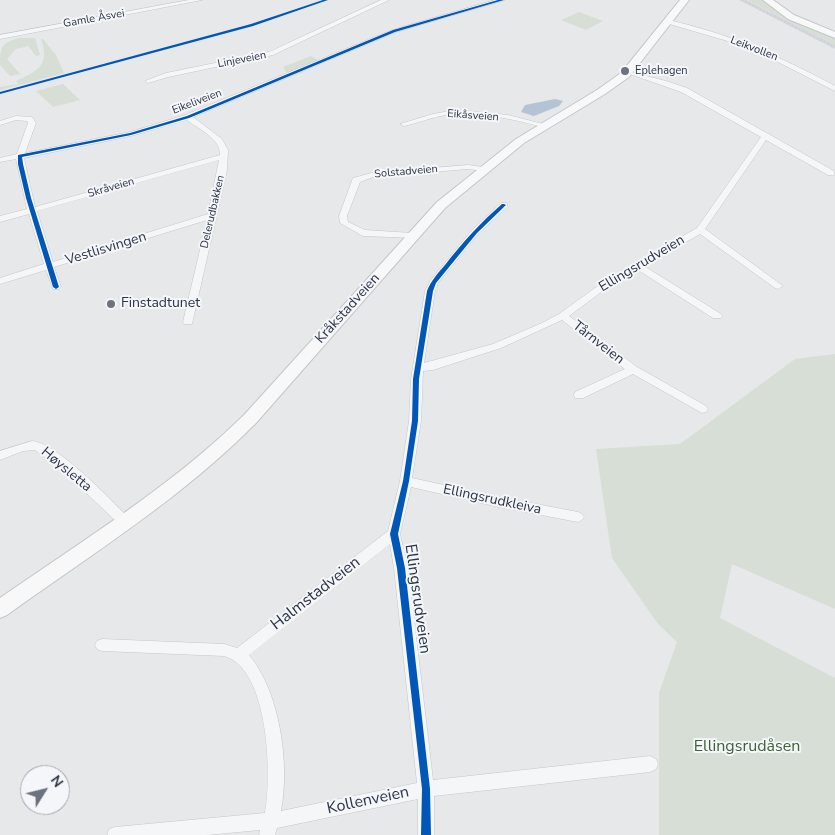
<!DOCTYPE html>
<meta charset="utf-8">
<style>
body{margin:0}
#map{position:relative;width:835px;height:835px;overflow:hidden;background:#e6e8ea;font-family:"Nunito Sans",sans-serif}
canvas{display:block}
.north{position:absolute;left:20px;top:765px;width:50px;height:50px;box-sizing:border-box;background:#f4f6f9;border:1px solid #a4a8b1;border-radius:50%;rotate:54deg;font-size:14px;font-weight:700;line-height:20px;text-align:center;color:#2b3445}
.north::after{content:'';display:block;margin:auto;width:18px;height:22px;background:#6c737f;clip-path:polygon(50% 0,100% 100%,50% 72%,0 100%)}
</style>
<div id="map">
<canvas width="835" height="835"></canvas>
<div class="north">N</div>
</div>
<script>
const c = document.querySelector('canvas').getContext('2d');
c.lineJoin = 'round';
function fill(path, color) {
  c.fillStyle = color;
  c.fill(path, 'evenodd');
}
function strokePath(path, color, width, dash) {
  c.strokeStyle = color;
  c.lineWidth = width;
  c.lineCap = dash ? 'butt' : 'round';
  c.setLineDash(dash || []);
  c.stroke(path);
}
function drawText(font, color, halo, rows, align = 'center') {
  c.font = font + ' "Nunito Sans",sans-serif';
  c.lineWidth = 4;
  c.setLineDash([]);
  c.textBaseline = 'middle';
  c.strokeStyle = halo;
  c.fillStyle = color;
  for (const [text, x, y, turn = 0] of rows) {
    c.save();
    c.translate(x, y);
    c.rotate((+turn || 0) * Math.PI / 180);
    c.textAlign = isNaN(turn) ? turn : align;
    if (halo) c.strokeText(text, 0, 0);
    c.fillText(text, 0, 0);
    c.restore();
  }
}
fill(new Path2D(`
 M739 0H746L835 45V49Z`), '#d4d7dd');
fill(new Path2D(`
 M747 0H768L786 14 835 35V45Z
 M579 12 603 21 586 30 561 20Z
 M20 38H35L40 55 36 56 28 46 16 49 7 59 20 74 10 76 0 65C0 47 2 42 20 38Z
 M41 39H43L56 55 64 73 0 90V87L18 84 16 81C38 71 50 65 41 39Z
 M311 56 318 60 287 73 283 67Z
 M63 84 80 100 53 107 36 91Z
 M835 354V609L732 564 720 618 835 678V835H659V693L677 642 658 624 612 558 596 449 680 444 795 359Z`), '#d6ded6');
fill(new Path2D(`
 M555 99 563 101 559 106 534 116 521 112 525 105Z`), '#b4c4d5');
const street = new Path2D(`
 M189 0H202L0 39V35Z
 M381 0H389L273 55 168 77 148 83 145 81 166 73 269 52Z
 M495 0H505L396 32 193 117 222 139 228 150 227 170 192 324H184L183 322 207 220 54 267 61 287 59 289H53L46 270 0 284V278L44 264 29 214 0 222V216L27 209 16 159 0 162V158L17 154 28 123 27 121 16 120 0 125V121L16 116 32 117 36 123 25 153 130 132 185 115 392 30ZM187 120C199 129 221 139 220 155L35 207 24 158 131 136ZM219 160 208 214 53 262 37 211Z
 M668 20C728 33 781 57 835 86V91L772 59 731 42 666 23 665 22Z
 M627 71 666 81 687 88 834 171V175H828L766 140 705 229 783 286 778 289 775 288 700 234 644 266 721 314 722 316 721 318H713L638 270 612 284 569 316 637 367 706 406 708 409 706 412 702 413 633 374 583 398H575L574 395 575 392 625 369 562 320 501 348 433 370 423 371 421 421 412 478 499 497 578 512 582 514 584 517 582 520 578 522 499 507 411 487 400 534 408 568 433 780 650 756 656 759 658 764 656 769 650 772 434 796V835H418V799L277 828 275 835H259L260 830 207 835H107L109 829 115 827 265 813C272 776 269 668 224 656L102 651 97 649 95 645 97 641 102 639 224 644 237 648 388 531 400 481 409 421 411 379 425 291 430 281 472 230 501 203H507V207L478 234 438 283 435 291 424 363 493 344 542 323 559 314 606 280 697 228 761 137 681 92 627 73ZM390 544 394 568 417 783 281 811C290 764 280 692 249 655Z
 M456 110 508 115 547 125 543 127C512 119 478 111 446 115 432 117 418 123 404 126L400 124 433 114Z
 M468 165 483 167 487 169 483 171 468 169 373 177 360 182 347 216 348 222 365 230 412 233 415 234V238L363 236 340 223 339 216 353 178 372 173Z
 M32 441C57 443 110 499 128 517L130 521 128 525 124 526 120 525 63 471 35 450 23 451 0 460V451Z`);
const secondary = new Path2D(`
 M680 0H689L629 77 605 94 524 143 445 208 256 423C182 498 92 554 7 615L0 618V598C83 540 172 486 244 415L437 202 516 139 597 90 621 73Z
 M763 0H773L794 15 835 32V38L788 19Z`);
strokePath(street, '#c4c6c8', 1);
strokePath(secondary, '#c4c6c8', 2);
fill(street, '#f5f6f7');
fill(secondary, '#f8f8f8');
strokePath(new Path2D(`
 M742 0 835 47`), '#cecfd2', 2.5, [1, 3]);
fill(new Path2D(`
 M323 0H328L253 26 0 94V92L251 24Z
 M498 0H504L395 32 189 118 131 135 22 157 23 164 31 198 59 287 56 289 53 287 26 198 18 164V155L130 133 187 116 393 30Z
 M502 204H504L506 205 477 233 436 283 433 291 419 379 418 421 409 481 398 534 405 568 430 789 431 835H421L422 789 397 568 390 534 403 481 412 421 413 379 427 291C431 281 438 273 445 265 462 243 481 222 502 204Z`), '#0057b8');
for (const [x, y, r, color] of [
 [625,71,5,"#6c737f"],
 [111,304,5,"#6c737f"]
]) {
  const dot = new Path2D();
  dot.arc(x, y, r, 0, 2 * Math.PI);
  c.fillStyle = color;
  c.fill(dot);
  strokePath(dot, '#f4f6f9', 2);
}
drawText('11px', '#2b3445', '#f4f6f9', [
 ["Gamle Åsvei",94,19,-10],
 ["Leikvollen",754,49,21],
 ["Linjeveien",242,60,-11],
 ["Eikeliveien",197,102,-21],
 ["Eikåsveien",473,116,4],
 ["Solstadveien",406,172,-5],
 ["Skråveien",111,188,-16],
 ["Delerudbakken",213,212,-77]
]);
drawText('11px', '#2b3445', '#f4f6f9', [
 ["Eplehagen",635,71]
], 'left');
drawText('14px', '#2b3445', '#f4f6f9', [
 ["Vestlisvingen",106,249,-17],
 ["Ellingsrudveien",642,264,-31],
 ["Kråkstadveien",348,309,-48],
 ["Tårnveien",598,343,38],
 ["Høysletta",66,470,40],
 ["Ellingsrudkleiva",492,500,12]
]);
drawText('14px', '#2b3445', '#f4f6f9', [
 ["Finstadtunet",121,304]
], 'left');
drawText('16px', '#2b3445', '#f4f6f9', [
 ["Halmstadveien",316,594,-38],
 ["Ellingsrudveien",417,599,82],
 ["Kollenveien",368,801,-12]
]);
drawText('16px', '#3f6138', '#f4f6f9', [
 ["Ellingsrudåsen",747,747]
]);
</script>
